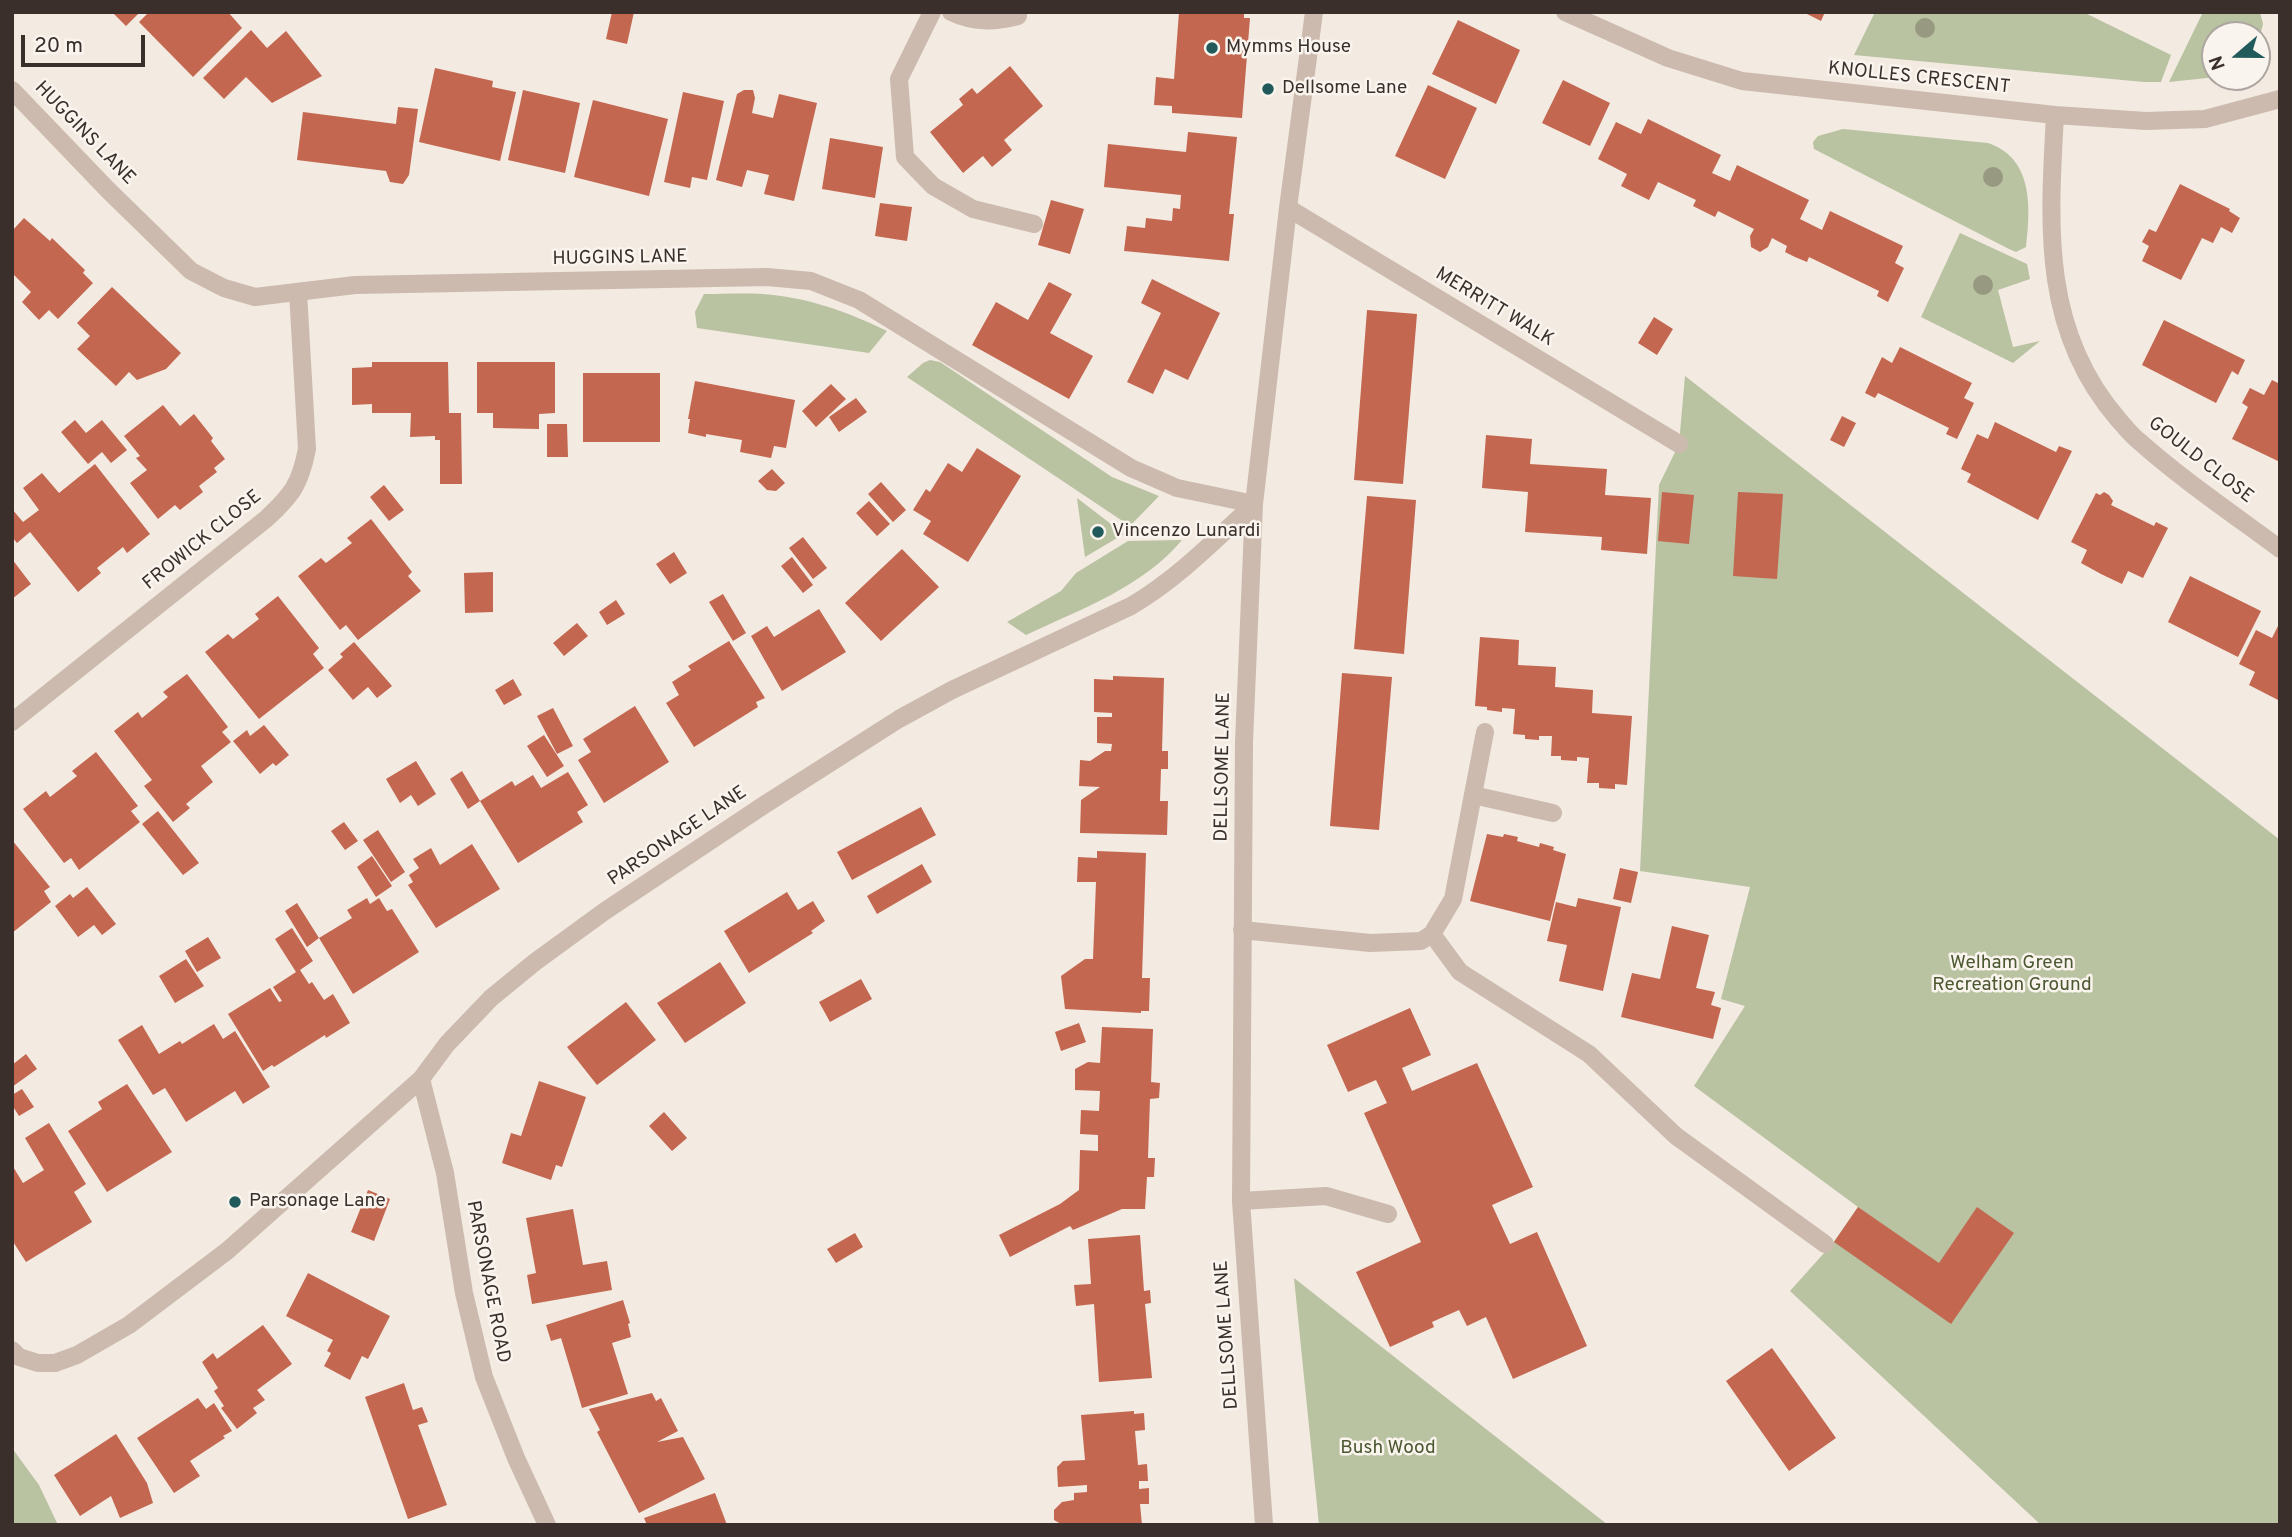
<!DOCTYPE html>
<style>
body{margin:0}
#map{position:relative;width:2292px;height:1537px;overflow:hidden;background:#f3eae1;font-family:Overpass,sans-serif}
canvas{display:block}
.frame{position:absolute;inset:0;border:14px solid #3a2f2b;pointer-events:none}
.north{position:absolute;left:2201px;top:21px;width:70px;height:70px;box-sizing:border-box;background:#faf4ee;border:2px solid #ada5a0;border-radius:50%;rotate:250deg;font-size:19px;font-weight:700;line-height:28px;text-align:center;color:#3a2f2b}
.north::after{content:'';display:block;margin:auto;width:24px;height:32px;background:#215a5b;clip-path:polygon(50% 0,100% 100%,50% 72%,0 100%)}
.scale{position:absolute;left:21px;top:35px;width:124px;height:32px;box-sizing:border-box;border:4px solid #3a2f2b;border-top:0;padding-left:9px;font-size:21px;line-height:24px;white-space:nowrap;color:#3a2f2b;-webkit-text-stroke:5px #faf4ee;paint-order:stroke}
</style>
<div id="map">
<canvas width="2292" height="1537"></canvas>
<div class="frame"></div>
<div class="north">N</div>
<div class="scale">20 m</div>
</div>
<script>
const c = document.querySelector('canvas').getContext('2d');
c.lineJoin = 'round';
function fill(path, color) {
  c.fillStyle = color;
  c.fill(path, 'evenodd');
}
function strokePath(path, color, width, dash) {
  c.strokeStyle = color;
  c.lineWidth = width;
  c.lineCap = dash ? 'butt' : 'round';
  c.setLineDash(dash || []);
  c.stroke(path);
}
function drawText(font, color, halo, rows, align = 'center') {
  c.font = font + ' Overpass,sans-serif';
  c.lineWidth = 5;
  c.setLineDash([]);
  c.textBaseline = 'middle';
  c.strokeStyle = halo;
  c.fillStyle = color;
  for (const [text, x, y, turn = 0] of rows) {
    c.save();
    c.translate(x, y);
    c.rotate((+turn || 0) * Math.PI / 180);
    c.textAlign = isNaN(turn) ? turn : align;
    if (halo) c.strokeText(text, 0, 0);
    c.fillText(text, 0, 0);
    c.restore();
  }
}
fill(new Path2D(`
 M1875 12H2083L2171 55 2161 82H2144L1854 55Z
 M2203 12H2260L2263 24 2258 44 2257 46V35H2215L2216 77 2169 82Z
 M1843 129 1988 143C2033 158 2031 207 2026 247L2016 252 2009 249 1814 149 1813 142 1818 136Z
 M1960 233 2027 264 2030 279 1998 290 2013 347 2040 341 2013 363 1921 317Z
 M704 294C723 294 743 293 763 294 807 297 848 312 887 331L869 353 697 328 695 312Z
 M930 360 940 362 1112 477 1159 496 1130 526 907 377 923 363Z
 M1685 376 2280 840V1525H2041L1790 1291 1833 1243 1858 1207 1694 1086 1745 1006 1721 999 1750 887 1640 871 1659 485 1679 444Z
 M1077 498 1124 534 1085 557Z
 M1182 540C1143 587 1081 609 1026 635L1007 622 1061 591 1076 573 1128 541Z
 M1294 1278 1608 1525H1319Z
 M12 1448 39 1485 58 1525H12Z`), '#b9c2a1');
fill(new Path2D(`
 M112 12H140L126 26Z
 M149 12H228L242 28 193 77 139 22Z
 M612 12H634L627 44 606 39Z
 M1179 12H1244V18H1250L1242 118 1172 113V106L1154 105 1156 77 1174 79Z
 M1803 12H1825L1821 21Z
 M1458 20 1520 50 1496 104 1432 74Z
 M251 30 267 48 286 31 322 76 272 103 246 77 224 99 203 78Z
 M1010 66 1043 106 1004 140 1012 150 992 167 983 156 963 173 930 132 963 105 959 99 972 88 977 94Z
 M435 68 493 81 492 87 516 92 500 161 419 142Z
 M1563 80 1610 103 1590 146 1542 123Z
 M1428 85 1477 108 1445 179 1395 156Z
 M523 90 580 103 565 173 508 160Z
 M744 90H753L755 98 752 113 773 118 779 94 817 103 794 201 764 194 769 175 747 170 742 187 716 180 737 94Z
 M683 92 724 101 707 180 692 177 690 188 664 182Z
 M593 100 668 119 649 196 574 177Z
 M398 107 418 109 409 175 403 184 390 182 386 171 297 160 303 112 396 124Z
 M1648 119 1721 155 1712 173 1730 181 1737 165 1809 200 1800 219 1822 230 1830 211 1903 246 1895 263 1904 268 1888 302 1877 296 1879 291 1809 257 1807 262 1795 257 1785 252 1787 246 1772 238 1768 247 1760 252 1751 247 1750 236 1754 229 1718 211 1715 217 1693 206 1696 200 1658 182 1649 200 1621 186 1627 174 1598 159 1616 122 1641 134Z
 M1188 132 1237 137 1229 214H1234L1229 261 1124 251 1127 226 1145 228 1146 218 1172 221 1173 208 1180 209 1181 195 1104 187 1108 144 1186 152Z
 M830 138 883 147 875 198 822 189Z
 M2180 184 2230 209 2229 211 2240 218 2232 233 2221 227 2213 243 2202 238 2181 280 2142 261 2149 246 2142 242 2149 229 2156 232Z
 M1051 200 1084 209 1070 254 1038 245Z
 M880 203 912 207 907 241 875 236Z
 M24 218 50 241 52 238 85 270 83 273 93 283 58 319 49 310 39 320 22 302 31 292 12 273V231Z
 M1152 279 1220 313 1188 380 1165 369 1153 394 1127 382 1161 313 1141 303Z
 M1049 282 1072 294 1050 333 1093 356 1069 399 972 345 996 302 1028 320Z
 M112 287 181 353 166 369 137 380 129 372 116 386 77 349 90 336 77 323Z
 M1367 310 1417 314 1403 484 1354 480Z
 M1654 317 1673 329 1657 355 1638 343Z
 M2164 320 2245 360 2238 375 2232 371 2216 403 2142 365Z
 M1900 347 1972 383 1964 398 1974 403 1957 439 1946 434 1949 428 1878 393 1875 398 1865 393 1882 357 1892 363Z
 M372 362H448L449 413H461L462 484H440V440H435V436L410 437 411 413H372V404L352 405V368L372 367Z
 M477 362H555V413L539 414V429L493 428V413H477Z
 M583 373H660V442H583Z
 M2272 380 2280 384V462L2232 439 2248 407 2242 403 2250 388 2264 395Z
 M695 381 795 400 786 448 774 446 771 458 740 452 742 440 706 434V437L688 433 690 419H688Z
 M831 384 846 399 816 427 802 411Z
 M856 398 867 412 839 432 829 417Z
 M163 405 180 426 194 414 213 438 211 441 225 459 214 468 217 472 199 486 203 492 180 510 175 505 158 519 130 483 147 470 136 458 140 456 124 436Z
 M1842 416 1856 423 1844 447 1830 440Z
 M75 420 86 433 102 420 127 450 111 463 102 452 88 464 61 432Z
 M1995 422 2056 452 2059 446 2072 451 2038 520 1967 482 1971 474 1961 469 1977 434 1988 439Z
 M547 424H567L568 457H547Z
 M1486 435 1532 439 1530 464 1607 469 1605 495 1651 498 1647 554 1601 550 1602 537 1525 532 1528 492 1482 488Z
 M977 448 1021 476 968 562 923 534 931 521 913 510 926 489 930 492 948 463 962 472Z
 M95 464 150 534 127 553 123 547 97 568 101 573 78 592 30 532 17 543 12 537V509L23 522 39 510 23 488 42 473 59 493Z
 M772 469 785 483 776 491 767 490 758 481Z
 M881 482 906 510 893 522 868 494Z
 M384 485 404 510 389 521 370 497Z
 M1662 492 1694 495 1689 544 1658 541Z
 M1738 492 1783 494 1777 579 1733 576Z
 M2104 492 2109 495 2113 501 2111 505 2154 526 2156 522 2168 528 2143 578 2128 571 2122 584 2101 574 2081 563 2087 550 2071 542 2096 493 2100 495Z
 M1367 496 1416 500 1404 654 1354 649Z
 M869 501 890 524 877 536 856 513Z
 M371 519 412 572 408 576 421 591 358 640 346 625 340 630 298 576 321 558 326 563 352 543 347 538Z
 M803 537 827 568 813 579 789 548Z
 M902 549 939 587 881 641 845 603Z
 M674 552 687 573 670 584 656 564Z
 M792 557 813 585 803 593 781 566Z
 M12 559 31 584 12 599Z
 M493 572V612L465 613 464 573Z
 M2190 576 2261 611 2238 657 2168 622Z
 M723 594 746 633 733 641 709 602Z
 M278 596 319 648 313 654 324 668 259 719 205 652 228 634 233 639 259 619 255 614Z
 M616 600 625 614 607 625 599 612Z
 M819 609 846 652 782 691 751 636 767 626 774 637Z
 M2280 622V701L2249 685 2255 672 2239 664 2256 630 2272 638Z
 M577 623 588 636 564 656 553 643Z
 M1480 637 1519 640 1518 665 1556 667 1555 687 1593 690 1592 713 1632 716 1627 785 1615 784V789L1599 788V783H1587L1589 758 1577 757V761L1561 760V756H1551L1552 736H1539V740L1525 739V735L1513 734 1515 709 1502 708V712L1487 710V707L1475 706Z
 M729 641 765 698 756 702 758 707 694 747 666 703 679 695 672 682 691 670 688 666Z
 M354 642 392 686 377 698 368 687 353 700 328 670 343 657 340 654Z
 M1342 673 1392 677 1379 830 1330 826Z
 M187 674 228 727 222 732 231 742 201 766 213 782 186 804 190 808 173 822 144 786 152 780 114 731 138 712 142 718 168 697 163 692Z
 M1113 676 1164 678 1162 751H1168V769H1161L1160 801H1168L1167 835 1080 833 1081 800 1100 787 1079 786 1080 760 1090 761 1105 751H1111L1112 744 1097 743V717H1112V713L1094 712V679L1113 680Z
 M513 679 522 695 504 705 495 690Z
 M635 706 669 762 604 803 578 760 591 752 583 739Z
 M553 708 573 746 557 754 537 716Z
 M264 725 289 755 276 766 273 763 260 774 233 741 247 730 250 736Z
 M544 735 564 766 547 777 527 746Z
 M96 752 138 806 131 811 140 822 79 870 71 858 64 863 23 809 46 791 50 797 77 776 72 771Z
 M416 761 436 794 418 806 411 795 400 803 386 779Z
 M462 771 480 801 468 809 450 779Z
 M568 772 588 805 577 812 583 822 518 863 480 801 512 781 515 786 533 775 541 788Z
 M921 807 936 835 852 880 837 852Z
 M158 811 199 863 183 875 142 824Z
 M344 822 358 841 345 850 331 831Z
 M378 830 405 872 391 882 363 840Z
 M1487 834 1503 837 1504 834 1518 837 1517 841 1539 847 1540 843 1554 847 1553 850 1566 854 1550 921 1470 901Z
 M12 840 50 887 44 891 51 902 12 933Z
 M472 844 500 889 436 928 408 885 413 882 409 875 419 868 413 859 431 848 440 865Z
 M1097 851 1146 853 1142 978H1150L1149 1011H1141V1013L1065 1009 1061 976 1085 959H1093L1096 882H1077L1078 857 1097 858Z
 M372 856 392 886 376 897 357 867Z
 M922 864 932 882 877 914 867 896Z
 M1620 868 1638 872 1631 903 1613 899Z
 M87 887 116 924 102 935 94 925 78 937 55 906 70 894 73 898Z
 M787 892 798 910 813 901 825 921 811 931 813 933 749 973 724 931Z
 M367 898 370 904 379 898 387 911 392 909 419 952 353 994 319 938 352 918 347 910Z
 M1578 898 1621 907 1603 991 1559 981 1567 945 1547 941 1556 902 1576 907Z
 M297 903 319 938 307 947 285 911Z
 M1672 926 1709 935 1696 988 1715 992 1711 1005 1721 1008 1713 1039 1621 1017 1632 973 1660 979Z
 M292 928 313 961 300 970 309 984 312 982 324 1000 333 994 350 1023 326 1038 325 1035 274 1067 272 1065 263 1071 228 1014 270 988 279 1002 282 1001 273 987 296 972 275 939Z
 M208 937 221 958 197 972 185 951Z
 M186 959 204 986 175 1003 159 976Z
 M720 962 746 1003 685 1043 657 1003Z
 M861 979 872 999 830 1022 819 1002Z
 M626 1002 656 1040 597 1085 567 1047Z
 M1410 1008 1431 1055 1402 1068 1412 1091 1477 1063 1533 1187 1492 1205 1510 1244 1537 1232 1587 1346 1513 1379 1486 1317 1467 1326 1459 1310 1432 1322 1434 1327 1390 1347 1356 1272 1421 1242 1364 1113 1387 1103 1376 1080 1348 1092 1327 1045Z
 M1079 1023 1086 1042 1061 1051 1055 1032Z
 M214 1024 223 1039 235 1031 270 1087 243 1104 235 1091 186 1122 165 1088 153 1095 118 1040 142 1025 159 1054 180 1041 182 1044Z
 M1102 1027 1153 1029 1151 1082 1160 1083 1159 1098 1150 1099 1148 1158H1155L1154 1177H1147L1145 1209H1122L1073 1230 1070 1226 1010 1257 999 1235 1060 1204 1079 1190 1080 1150 1098 1151V1135L1080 1134 1081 1110 1099 1111 1100 1091 1075 1090V1069L1088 1062 1100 1063Z
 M26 1054 37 1069 12 1087V1065Z
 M539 1081 586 1097 562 1167 556 1165 551 1180 502 1163 511 1133 521 1136Z
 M127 1084 172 1152 107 1192 68 1131 102 1109 98 1102Z
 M22 1089 34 1107 19 1116 12 1105V1095Z
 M664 1112 687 1138 672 1151 649 1126Z
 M49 1123 86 1184 74 1192 92 1222 26 1262 12 1240V1165L23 1183 44 1170 25 1138Z
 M368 1190 390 1199 374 1241 351 1232Z
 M1858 1207 1939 1263 1977 1207 2014 1233 1951 1324 1834 1242Z
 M573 1209 583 1265 607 1261 612 1290 532 1304 527 1275 536 1273 526 1218Z
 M855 1233 863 1247 836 1263 827 1249Z
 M1140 1235 1144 1291 1150 1290 1151 1303 1145 1304 1152 1378 1099 1382 1094 1304 1076 1306 1074 1285 1091 1284 1088 1239Z
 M308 1273 390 1316 368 1359 362 1356 350 1380 324 1366 331 1353 327 1351 333 1340 286 1316Z
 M623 1300 630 1323 628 1324 631 1337 612 1343 628 1394 582 1408 561 1338 551 1341 546 1325Z
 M263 1325 292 1364 257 1390 265 1400 253 1408 257 1413 237 1429 221 1408 224 1406 214 1391 218 1388 202 1362 213 1353 217 1359Z
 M1772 1348 1836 1438 1789 1471 1726 1381Z
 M404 1383 413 1410 422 1407 428 1422 418 1425 447 1505 408 1519 365 1397Z
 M652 1393 656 1401 661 1398 678 1431 657 1442 683 1437 705 1479 639 1513 597 1432 600 1430 589 1409Z
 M198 1398 206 1409 214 1403 232 1431 223 1436 225 1438 190 1461 200 1476 174 1493 137 1438Z
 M1134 1411V1414L1144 1413 1145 1430 1135 1431 1138 1465 1147 1464 1148 1481H1139V1489L1149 1488V1504H1140L1142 1525H1089V1523L1063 1525 1054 1520V1510L1062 1502 1074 1500V1493L1087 1492V1485L1058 1487 1057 1467 1063 1461 1085 1460 1081 1415Z
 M116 1434 147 1483 153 1503 120 1518 111 1496 80 1516 54 1475Z
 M715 1493 727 1525H647L644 1518Z`), '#c36750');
strokePath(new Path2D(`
 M932 12 899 79 905 157 933 186 973 209 1034 224
 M951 12C974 23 995 22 1018 16
 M1565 12 1668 58 1742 81 2055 115 2146 121 2205 119 2280 99
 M12 90 108 190 191 271 224 288 255 297 355 285 767 277 811 281 859 300 1131 468 1177 488 1254 504
 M2055 115C2049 225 2041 330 2118 419 2125 427 2132 436 2140 442 2184 481 2233 514 2280 549
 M1288 208 1679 444
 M12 722 266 519C293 494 300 484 307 449L298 292
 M1473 795 1553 813
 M1242 930 1370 943 1421 941 1432 934 1453 899 1485 732
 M1432 934 1460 972 1589 1054 1676 1136 1825 1244
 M421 1079 445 1173 464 1293 484 1377 516 1458 547 1525
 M1241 1201 1326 1196 1388 1214
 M12 1350 19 1357 38 1363H55L77 1355 129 1325 227 1251 421 1079 447 1044 491 998 535 962 605 911 764 805 899 719 952 690 1131 606C1178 578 1214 541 1254 504
 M1264 1525 1241 1201 1244 742 1254 504 1288 208 1314 12`), '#cbbaad', 18);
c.fillStyle = '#979a80';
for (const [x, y] of [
 [1925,28],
 [1993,177],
 [1983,285]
]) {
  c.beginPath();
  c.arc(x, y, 10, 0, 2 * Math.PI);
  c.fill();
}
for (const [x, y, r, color] of [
 [1212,48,7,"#215a5b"],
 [1268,89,7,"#215a5b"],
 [1098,532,7,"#215a5b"],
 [235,1202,7,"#215a5b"]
]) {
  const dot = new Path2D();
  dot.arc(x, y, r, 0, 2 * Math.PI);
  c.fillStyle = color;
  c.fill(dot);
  strokePath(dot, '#faf4ee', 2.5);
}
drawText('19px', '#3a2f2b', '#faf4ee', [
 ["Mymms House",1226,48],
 ["Dellsome Lane",1282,89],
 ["Vincenzo Lunardi",1112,532],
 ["Parsonage Lane",249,1202]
], 'left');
drawText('19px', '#3a2f2b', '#faf4ee', [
 ["KNOLLES CRESCENT",1919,79,6],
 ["HUGGINS LANE",84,134,46],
 ["HUGGINS LANE",620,259,-1],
 ["MERRITT WALK",1494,308,31],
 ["GOULD CLOSE",2200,461,38],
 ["FROWICK CLOSE",203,541,-39],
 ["DELLSOME LANE",1224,767,-89],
 ["PARSONAGE LANE",678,837,-34],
 ["PARSONAGE ROAD",487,1282,79],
 ["DELLSOME LANE",1228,1335,-94]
]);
drawText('19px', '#4b5830', '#faf4ee', [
 ["Welham Green",2012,964],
 ["Recreation Ground",2012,986],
 ["Bush Wood",1388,1449]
]);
</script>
